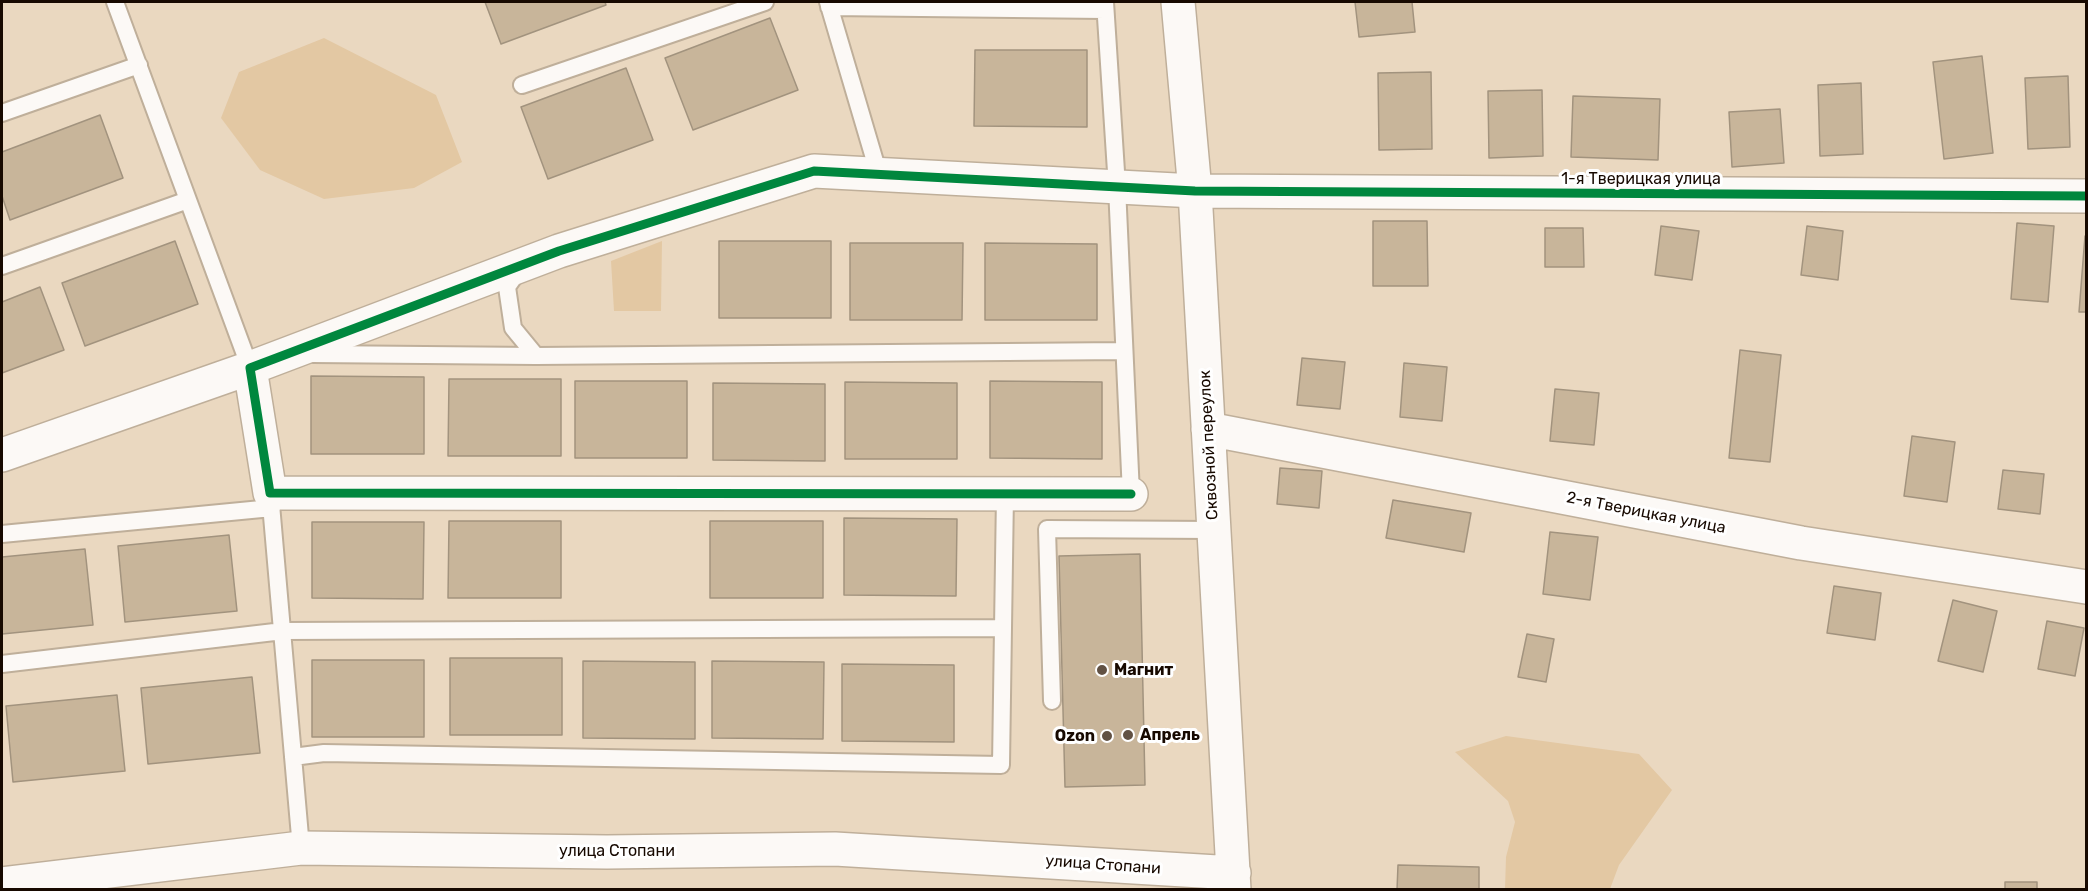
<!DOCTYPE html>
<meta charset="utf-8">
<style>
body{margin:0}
#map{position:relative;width:2088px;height:891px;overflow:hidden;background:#ead8c0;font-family:Rubik,sans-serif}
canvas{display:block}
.frame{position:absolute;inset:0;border:3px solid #170900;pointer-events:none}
</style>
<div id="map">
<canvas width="2088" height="891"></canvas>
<div class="frame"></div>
</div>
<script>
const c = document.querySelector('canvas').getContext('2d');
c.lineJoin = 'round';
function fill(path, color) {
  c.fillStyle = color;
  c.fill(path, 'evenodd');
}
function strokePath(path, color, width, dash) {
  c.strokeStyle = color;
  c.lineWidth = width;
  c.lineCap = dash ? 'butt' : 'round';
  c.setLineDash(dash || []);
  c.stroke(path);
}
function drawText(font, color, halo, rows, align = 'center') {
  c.font = font + ' Rubik,sans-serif';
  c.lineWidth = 6;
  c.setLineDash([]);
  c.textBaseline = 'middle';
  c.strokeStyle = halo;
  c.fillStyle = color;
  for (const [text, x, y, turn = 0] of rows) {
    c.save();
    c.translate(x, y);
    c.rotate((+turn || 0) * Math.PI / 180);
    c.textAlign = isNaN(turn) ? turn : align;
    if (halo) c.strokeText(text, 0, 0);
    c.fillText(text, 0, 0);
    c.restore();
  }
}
fill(new Path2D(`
 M324 38 436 95 462 162 414 188 324 199 260 170 221 118 239 72Z
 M662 241 661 311H614L611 261Z
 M1506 736 1639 754 1672 790 1619 865 1610 889H1505L1506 857 1515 822 1508 801 1455 752Z`), '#e3c8a3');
const building = new Path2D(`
 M485 2H605L606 5 501 44Z
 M1355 2H1412L1415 32 1359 37Z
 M770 18 798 90 693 130 665 58Z
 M975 50H1087V127L974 126Z
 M1982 56 1993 153 1944 159 1933 62Z
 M626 68 653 140 548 179 521 107Z
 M1431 72 1432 149 1379 150 1378 73Z
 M2068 76 2070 147 2028 149 2025 78Z
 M1861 83 1863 154 1820 156 1818 85Z
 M1542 90 1543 156 1489 158 1488 91Z
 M1573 96 1660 99 1658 160 1571 157Z
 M1780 109 1784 163 1732 167 1729 112Z
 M100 115 123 178 10 220 2 196V152Z
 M1373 221H1427L1428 286H1373Z
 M2017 223 2054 226 2048 302 2011 299Z
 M1661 226 1699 231 1692 280 1655 275Z
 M1807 226 1843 231 1838 280 1801 275Z
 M1545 228H1583L1584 267H1545Z
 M2085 236H2086V312H2079Z
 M175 241 198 304 85 346 62 283Z
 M719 241H831V318H719Z
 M850 243H963L962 320H850Z
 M985 243 1097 244V320H985Z
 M40 287 64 350 2 373V302Z
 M1740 350 1781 355 1770 462 1729 458Z
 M1302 358 1345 362 1340 409 1297 405Z
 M1404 363 1447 367 1442 421 1400 417Z
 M311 376 424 377V454H311Z
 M449 379H561V456H448Z
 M575 381H687V458H575Z
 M990 381 1102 382V459L990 458Z
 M845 382 957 383V459H845Z
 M713 383 825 384V461L713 460Z
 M1555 389 1599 393 1594 445 1550 441Z
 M1912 436 1955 442 1947 502 1904 496Z
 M1280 468 1322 471 1319 508 1277 504Z
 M2003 470 2044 474 2040 514 1998 509Z
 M1393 500 1471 513 1464 552 1386 538Z
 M844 518 957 519 956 596 844 595Z
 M449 521H561V598H448Z
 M710 521H823V598H710Z
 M312 522H424L423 599 312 598Z
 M1550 532 1598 537 1590 600 1543 594Z
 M229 535 237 611 125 622 118 546Z
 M85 549 93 625 2 634V557Z
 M1140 554 1145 785 1065 787 1059 556Z
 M1834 586 1881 593 1875 640 1827 633Z
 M1953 600 1997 611 1983 672 1938 661Z
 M2047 621 2084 628 2075 676 2038 669Z
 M1527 634 1554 639 1546 682 1518 677Z
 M450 658H562V735H450Z
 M312 660H424V737H312Z
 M583 661 695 662V739L583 738Z
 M712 661 824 662 823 739 712 738Z
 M842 664 954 665V742L842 741Z
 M252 677 260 753 148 764 141 688Z
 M117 695 125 771 13 782 6 706Z
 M1398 865 1479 867V890H1397Z
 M2005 882H2037V890H2005Z`);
fill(building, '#c8b59a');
strokePath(building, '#a2937e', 1.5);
const lane = new Path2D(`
 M115 2 250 368
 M828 2 879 175
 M1105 2 1117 187 1131 494
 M829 7 1105 10
 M522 85 765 2
 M2 113 139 65
 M2 266 188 200
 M519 270 507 287 513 328 536 356
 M313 354 536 356 1124 351
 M270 493 301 848
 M2 534 272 508
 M2 664 283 631 1003 628 1005 494
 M1052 701 1047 529 1214 530
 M293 757 324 753 1001 765 1003 628`);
const street = new Path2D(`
 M1178 2 1195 191 1234 890
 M1208 429 1801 543 2086 587
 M2 455 250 368
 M1131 494 270 493 250 368 559 251 814 171 1195 191 2086 196
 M2 884 301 848 607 852 835 849 1234 873`);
strokePath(lane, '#bfaf9a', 20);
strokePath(street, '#bfaf9a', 36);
strokePath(lane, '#fcf9f6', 16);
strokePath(street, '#fcf9f6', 33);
strokePath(new Path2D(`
 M1131 494 270 493 250 368 559 251 814 171 1195 191 2086 196`), '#00873e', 9);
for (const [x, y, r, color] of [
 [1102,670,6,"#615143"],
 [1128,735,6,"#615143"],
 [1107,736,6,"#615143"]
]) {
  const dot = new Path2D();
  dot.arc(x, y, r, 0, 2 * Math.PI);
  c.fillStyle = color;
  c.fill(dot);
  strokePath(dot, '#fff', 2);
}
drawText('16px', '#170900', '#fff', [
 ["1-я Тверицкая улица",1641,179],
 ["Сквозной переулок",1209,445,-93],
 ["2-я Тверицкая улица",1646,513,11],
 ["улица Стопани",617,851],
 ["улица Стопани",1103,865,4]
]);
drawText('bold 16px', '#170900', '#fff', [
 ["Магнит",1114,670],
 ["Апрель",1140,735],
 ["Ozon",1095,736,"right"]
], 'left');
</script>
